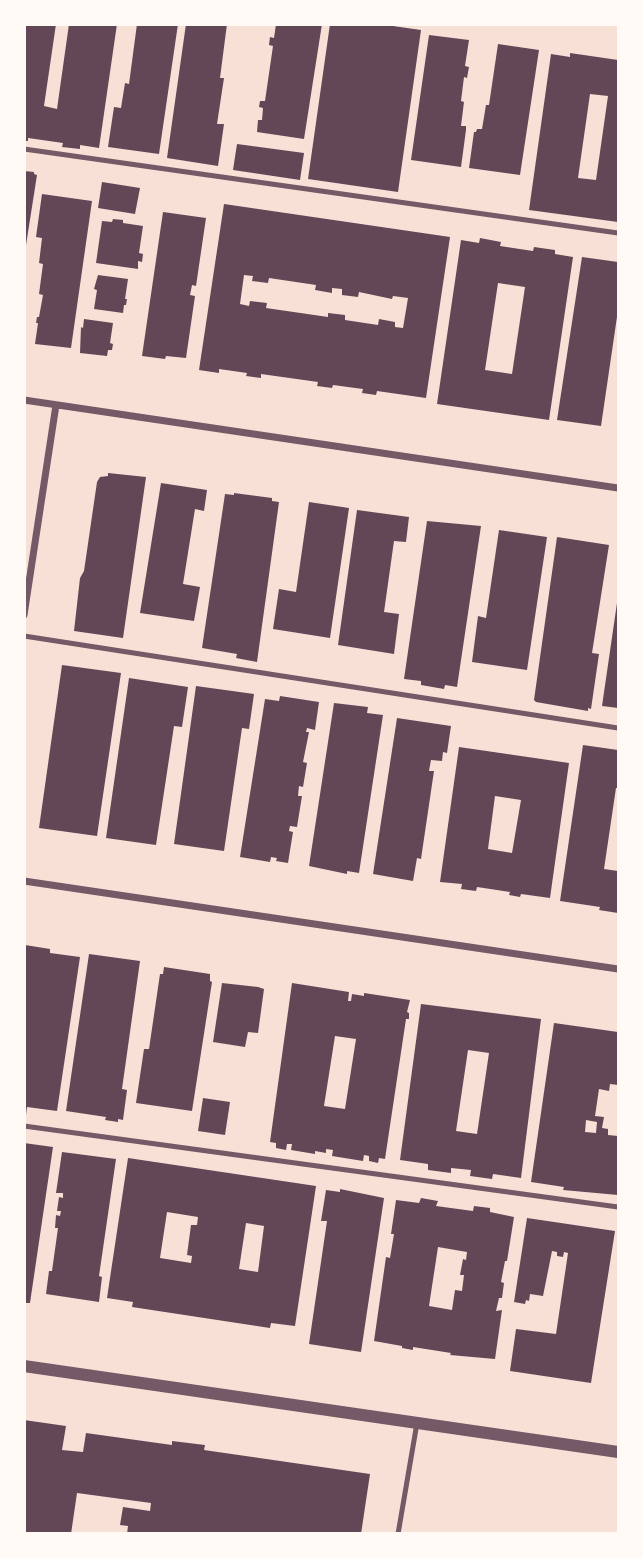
<!DOCTYPE html>
<style>
body{margin:0}
#map{position:relative;width:643px;height:1558px;overflow:hidden;background:#f7e1d7;font-family:"Roboto Condensed",sans-serif}
canvas{display:block}
.frame{position:absolute;inset:0;border:26px solid #fffaf5;pointer-events:none}
</style>
<div id="map">
<canvas width="643" height="1558"></canvas>
<div class="frame"></div>
</div>
<script>
const c = document.querySelector('canvas').getContext('2d');
c.lineJoin = 'round';
function fill(path, color) {
  c.fillStyle = color;
  c.fill(path, 'evenodd');
}
function strokePath(path, color, width, dash) {
  c.strokeStyle = color;
  c.lineWidth = width;
  c.lineCap = dash ? 'butt' : 'round';
  c.setLineDash(dash || []);
  c.stroke(path);
}
fill(new Path2D(`
 M24 24H56L44 106 57 109 69 24H117L99 148 80 145V149L62 147 63 143 28 138V141H24Z
 M137 24H178L159 154 108 147 114 107 121 108 125 83 129 84Z
 M186 24H227L220 78H224L217 124H224L218 166 167 158Z
 M276 24H322L304 139 257 132 258 120H262L263 108 259 107 260 101H265L273 46 269 45 270 37 274 38Z
 M330 24H379L421 30 398 192 308 179Z
 M429 35 469 40 465 66 469 67 467 78 464 77 461 101 464 102 461 126H466V130L461 167 411 160Z
 M498 44 539 50 520 175 469 168 474 132H476L477 129H482L486 105H489Z
 M570 53 618 60V222L529 210 551 54 570 57ZM590 94 608 96 596 180 578 178Z
 M237 144 304 153 300 180 233 170Z
 M24 171 34 172V174L37 175 26 245Z
 M102 182 140 188 135 214 98 208Z
 M42 194 92 201 71 348 35 344 38 323H36L37 317H39L43 295 39 294 43 264 39 263 42 238 36 237Z
 M224 204 450 237 426 398 377 391 376 395 362 393 363 389 333 385 332 388 317 386 318 382 261 374V378L246 376 247 373 219 369V373L199 370ZM244 275 253 276 252 281 268 283 269 278 316 285 315 290 332 293V288L342 289V295L358 297 359 292 392 299 393 296 408 298 403 328 395 327V322L379 319 378 325 345 320V315L328 313V317L266 308 267 303 250 301 249 306 240 304Z
 M163 212 206 218 196 286 192 285 190 295 195 296 186 358 166 356 165 359 142 356Z
 M113 219 123 220V223L143 226 139 253 143 254 142 262 138 261V269L96 263 102 221 112 222Z
 M480 238 501 242 500 246 533 251 534 247 555 250V254L573 257 549 420 437 404 461 240 479 243ZM498 283 525 287 512 374 485 370Z
 M582 257 618 262V310L601 426 557 420Z
 M98 275 128 279 125 299H127L126 305H124L123 313 94 309 97 290 94 289Z
 M84 319 113 323 110 343 113 344 112 350H108L107 356 80 353 81 327 83 328Z
 M108 473 146 477 123 638 74 631 80 578 84 571 97 482 100 477 108 476Z
 M161 483 207 490 204 511 195 509 183 584 200 587 194 621 140 613Z
 M234 493 272 498V501L279 502 257 662 236 658 237 654 202 648 225 494 234 495Z
 M309 502 349 508 330 638 273 629 279 589 296 592Z
 M357 510 409 517 406 542 394 541 384 612 399 614 394 654 338 645Z
 M427 521 481 526 457 687 445 685 444 689 421 685V681L404 679Z
 M499 530 547 537 527 670 472 662 478 616 486 618Z
 M557 537 609 545 592 653 599 654 591 709 588 708V711L536 702 534 700Z
 M617 603H618V708L602 706Z
 M62 665 121 673 97 836 39 828Z
 M129 678 188 687 182 727 174 726 156 845 106 838Z
 M196 686 254 694 249 729 242 728 224 851 174 844Z
 M280 696 319 702 315 730 307 728 306 732H309L303 762 307 763 303 787 299 786 298 796H302L297 827 290 826 289 831 293 832 288 863 276 861 277 858 271 857 270 862 240 857 265 699 279 701Z
 M334 703 368 707 367 713 383 715 359 873 347 871V874L309 866Z
 M397 718 451 726 447 753 443 752 442 761 431 760 429 771H434L421 859 417 858 413 881 373 874Z
 M583 745 618 750V788H616L604 869 618 871V913L599 910 600 907 560 901Z
 M459 747 569 763 550 898 521 894 520 897 509 895 510 892 477 887 476 891 461 889 462 884 440 882ZM495 796 521 800 512 853 488 849Z
 M25 945 50 949V953L80 957 57 1111 27 1107 26 1115Z
 M89 954 140 961 122 1089 127 1090 123 1120 118 1119V1122L105 1120 106 1117 66 1111Z
 M164 967 210 974V981L212 982 192 1111 136 1103 144 1049H149L160 974H163Z
 M222 983 258 987 264 989 258 1033 248 1032 245 1047 213 1042Z
 M292 983 349 992 348 1001H351L352 994 364 996V993L410 1000 407 1012 409 1013V1019H406L385 1159 379 1158 378 1163 369 1161V1156L364 1155 363 1161 332 1156 333 1150 326 1149V1153L315 1151V1154L291 1150 292 1144H287L286 1150 276 1148V1143L270 1142ZM335 1036 356 1039 345 1109 324 1106Z
 M421 1004 541 1019 521 1178 493 1174 492 1179 470 1176 471 1170 451 1168V1173L428 1170V1164L400 1160ZM468 1050 489 1053 477 1134 456 1131Z
 M554 1023 618 1032V1085L610 1084 609 1091 599 1089 595 1116 604 1117 602 1128 608 1129V1135L618 1136V1195L563 1190 564 1187 531 1182ZM586 1120 597 1122 596 1133 585 1132Z
 M203 1098 230 1102 225 1135 198 1131Z
 M24 1143 53 1147 30 1303H24Z
 M62 1152 116 1159 99 1276 102 1277 99 1302 46 1294 49 1271H52L58 1228H55L56 1215 60 1216 61 1211H57L59 1197 63 1198V1193H56Z
 M128 1158 316 1186 295 1326 271 1323 270 1328 132 1307 133 1302 107 1298ZM167 1212 198 1217 197 1225H191L187 1255 192 1256 191 1263 160 1258ZM246 1223 264 1226 258 1272 239 1269Z
 M340 1189 384 1198 361 1352 309 1344 327 1221H321L326 1190 340 1192Z
 M421 1198 438 1201 436 1206 473 1211 474 1206 490 1208V1212L514 1217 507 1261H505L501 1282 504 1283 502 1298H499L496 1311 502 1310 495 1359 450 1355 451 1353 413 1347V1350L402 1348V1346L374 1341 386 1257 390 1258 394 1234H391L396 1200 419 1203ZM438 1247 467 1252 466 1260 463 1259 460 1275H464L462 1291 455 1290 452 1310 429 1306Z
 M527 1218 615 1231 591 1383 510 1371 516 1329 556 1334 568 1253 564 1252 563 1257 557 1256V1252L552 1251 543 1296 530 1294 529 1301 526 1300 525 1304 514 1302Z
 M24 1420 66 1426 62 1450 83 1452 86 1433 172 1445V1441L205 1445 204 1450 370 1474 361 1534H127L128 1526 120 1525 123 1507 150 1511 151 1503 77 1493 71 1534H24Z`), '#644757');
strokePath(new Path2D(`
 M24 149 618 233
 M24 636 618 728
 M24 1126 618 1207
 M398 1534 417 1423`), '#755966', 5);
strokePath(new Path2D(`
 M24 400 618 488
 M24 615 56 405
 M24 881 618 969`), '#755966', 7);
strokePath(new Path2D(`
 M24 1366 618 1452`), '#755966', 12);
</script>
